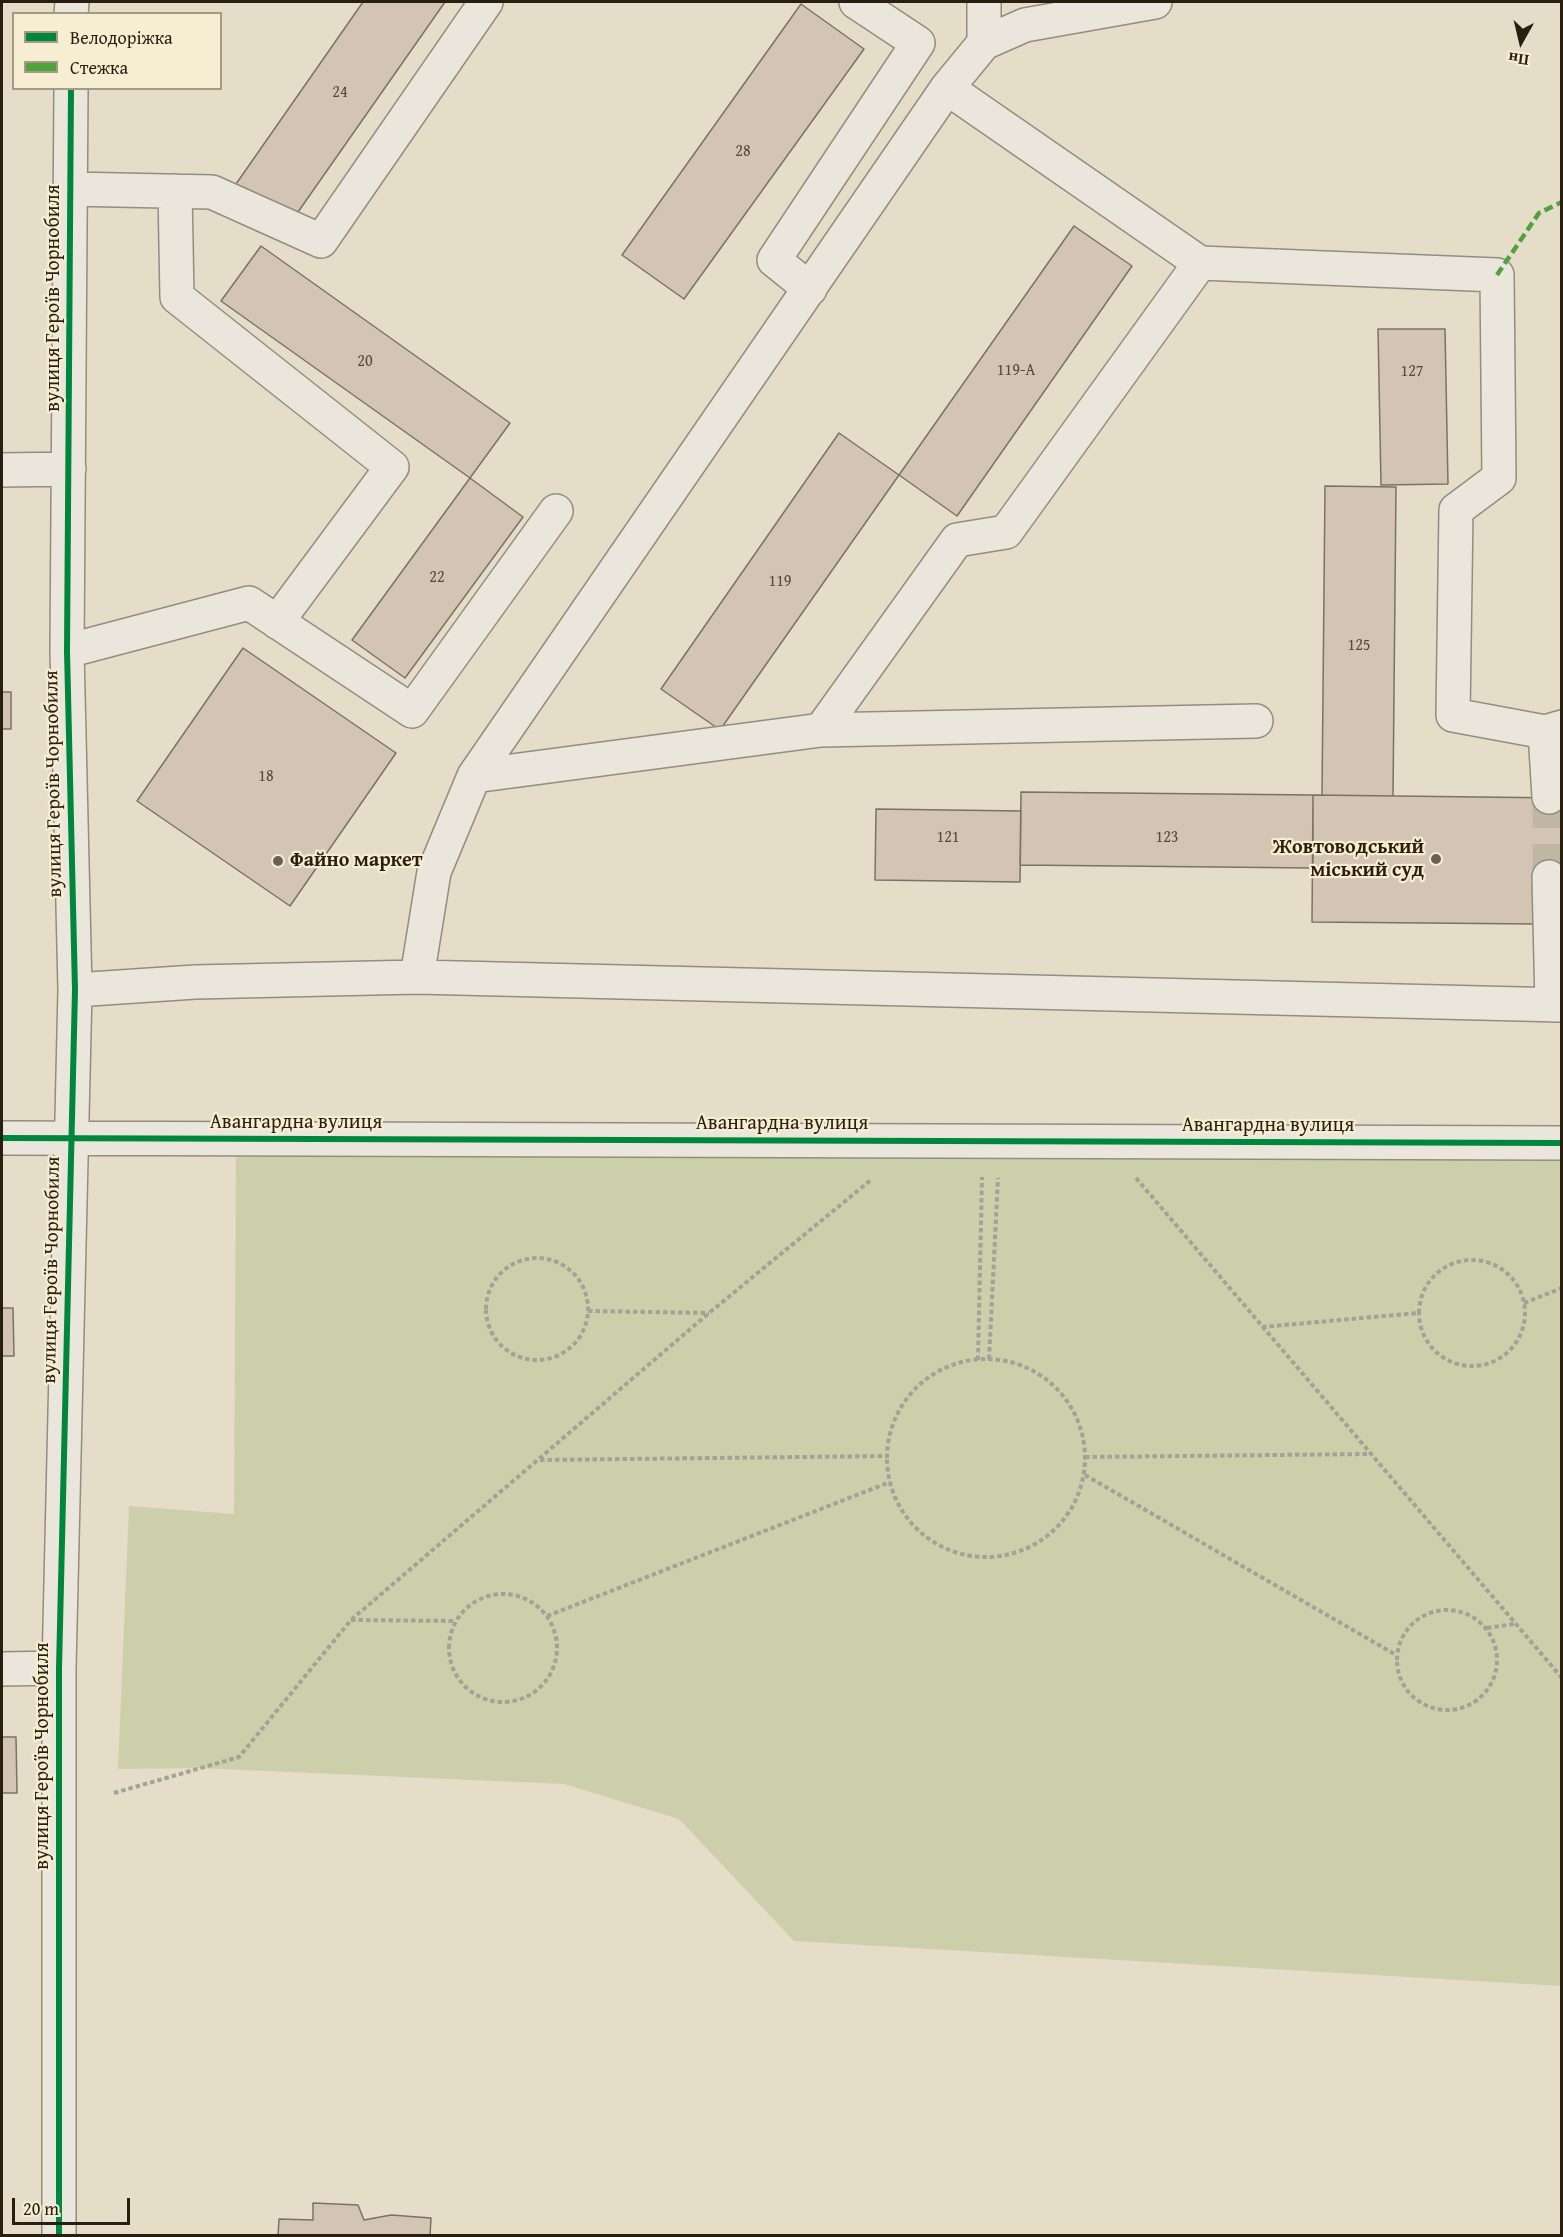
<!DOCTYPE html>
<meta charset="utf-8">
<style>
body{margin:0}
#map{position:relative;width:1563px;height:2237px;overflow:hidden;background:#e5ddc8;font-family:"Gentium Book Plus",serif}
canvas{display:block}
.frame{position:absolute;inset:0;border:3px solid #291e0f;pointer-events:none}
.legend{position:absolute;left:12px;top:12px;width:210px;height:78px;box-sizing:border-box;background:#f6edd3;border:2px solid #a49a85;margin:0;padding:8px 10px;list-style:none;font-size:18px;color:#291e0f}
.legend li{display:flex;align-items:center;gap:12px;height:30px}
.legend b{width:30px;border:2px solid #a49a85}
.north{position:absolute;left:1491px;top:12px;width:60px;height:60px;-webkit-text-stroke:4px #f6edd3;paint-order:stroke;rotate:188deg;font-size:16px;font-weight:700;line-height:24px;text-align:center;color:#291e0f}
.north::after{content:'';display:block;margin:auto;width:21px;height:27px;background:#291e0f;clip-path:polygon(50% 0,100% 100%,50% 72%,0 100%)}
.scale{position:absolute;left:12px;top:2198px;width:118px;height:27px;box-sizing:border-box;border:3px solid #291e0f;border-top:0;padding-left:8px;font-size:18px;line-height:21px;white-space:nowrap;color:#291e0f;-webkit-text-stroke:4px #f6edd3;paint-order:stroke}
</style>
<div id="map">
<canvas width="1563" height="2237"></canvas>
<div class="frame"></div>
<ul class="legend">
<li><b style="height:8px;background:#00873e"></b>Велодоріжка</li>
<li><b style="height:8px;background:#51a23f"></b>Стежка</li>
</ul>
<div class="north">Пн</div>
<div class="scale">20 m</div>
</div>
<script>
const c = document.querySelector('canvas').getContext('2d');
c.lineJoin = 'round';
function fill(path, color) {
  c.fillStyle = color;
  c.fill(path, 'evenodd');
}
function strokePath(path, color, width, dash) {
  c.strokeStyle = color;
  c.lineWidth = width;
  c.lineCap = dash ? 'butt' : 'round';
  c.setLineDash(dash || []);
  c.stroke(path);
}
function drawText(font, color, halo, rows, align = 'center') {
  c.font = font + ' "Gentium Book Plus",serif';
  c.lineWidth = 4.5;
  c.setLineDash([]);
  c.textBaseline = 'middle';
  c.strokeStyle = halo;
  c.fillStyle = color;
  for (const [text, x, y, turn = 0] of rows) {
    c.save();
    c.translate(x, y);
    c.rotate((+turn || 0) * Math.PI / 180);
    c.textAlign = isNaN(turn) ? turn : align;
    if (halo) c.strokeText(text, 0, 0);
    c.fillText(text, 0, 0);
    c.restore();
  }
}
fill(new Path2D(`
 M236 1140 1561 1160V1986L794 1941 679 1819 564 1784 198 1768 118 1769 129 1506 234 1514Z`), '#cdcfaa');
const building = new Path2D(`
 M363 2H445L291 222 236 184Z
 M801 4 864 49 684 299 622 255Z
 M1074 226 1132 266 957 516 899 475Z
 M261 246 510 423 470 478 221 301Z
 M1378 329H1445L1448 484 1381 485Z
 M839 433 899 475 720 730 661 689Z
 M470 478 523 517 405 678 352 640Z
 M1325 486 1396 487 1393 796 1322 795Z
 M243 648 396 753 290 906 137 801Z
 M2 692H11V729H2Z
 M1021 792 1313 795V868L1020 865Z
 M1313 795 1562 798V877L1537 924 1312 922Z
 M876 809 1021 811 1020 882 875 880Z
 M2 1308H13L14 1356H2Z
 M2 1737H16L17 1793H2Z
 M313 2203 358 2205 364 2220 391 2215 431 2218 430 2236H278L279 2219 313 2220Z`);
fill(building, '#d4c4b3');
strokePath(building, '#797367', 1.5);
strokePath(new Path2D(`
 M1549 877V797`), '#bfb7a3', 33, [33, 16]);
const minor = new Path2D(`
 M71 14 72 2
 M984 43V2
 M947 88 1200 263
 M71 189 212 192 321 241 486 2
 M175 191 177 297 392 467 277 622
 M810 289 774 260 918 43 856 2
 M2 470 69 469
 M67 651 249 603 412 711 556 511
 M821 730 957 540 1006 532 1200 263 1497 275 1499 478 1456 510 1453 715 1545 732 1562 727
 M1545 732 1549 797
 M474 776 821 730 1256 721
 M1549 877 1552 1005
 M417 977 434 872 474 776 947 88 984 43 1025 25 1155 2
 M75 990 195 982 417 977 1562 1005
 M2 1138 1562 1143
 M2 1669 59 1668
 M59 2236V1668L75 990 67 651 71 88`);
strokePath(minor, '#938d80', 36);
strokePath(new Path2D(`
 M1136 1178 1562 1678
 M486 1309a51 51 0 1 1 102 0a51 51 0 1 1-102 0Z
 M1419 1313a53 53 0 1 1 106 0a53 53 0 1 1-106 0Z
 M1524 1303 1562 1288
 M588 1311 709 1313
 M1262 1327 1418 1313
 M887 1458a99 99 0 1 1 198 0a99 99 0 1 1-198 0Z
 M989 1359 998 1178
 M978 1360 982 1177
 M1085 1457 1370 1454
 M540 1460 886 1456
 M1085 1475 1396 1655
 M449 1648a54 54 0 1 1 108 0a54 54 0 1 1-108 0Z
 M1397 1660a50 50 0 1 1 100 0a50 50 0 1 1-100 0Z
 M547 1616 890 1482
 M351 1620 455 1621
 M1487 1628 1514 1624
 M114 1793 239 1757 351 1620 709 1313 872 1179`), '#a5a198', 4, [4.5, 3]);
strokePath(minor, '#eae6db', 33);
strokePath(new Path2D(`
 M1497 275 1539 213 1562 202`), '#51a23f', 4.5, [9, 4.5]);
strokePath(new Path2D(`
 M2 1138 1562 1143
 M59 2236V1668L75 990 67 651 71 88`), '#00873e', 6);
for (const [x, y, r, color] of [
 [1436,859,6,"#6b6150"],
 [278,861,6,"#6b6150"]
]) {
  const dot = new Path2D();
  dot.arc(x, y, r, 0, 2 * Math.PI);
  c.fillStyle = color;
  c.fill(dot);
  strokePath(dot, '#f6edd3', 2);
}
drawText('16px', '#544838', null, [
 ["24",340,93],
 ["28",743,152],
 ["20",365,362],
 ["119-А",1016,371],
 ["127",1412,372],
 ["22",437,578],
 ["119",780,582],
 ["125",1359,646],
 ["18",266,777],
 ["121",948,838],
 ["123",1167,838]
]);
drawText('20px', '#291e0f', '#f6edd3', [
 ["вулиця Героїв Чорнобиля",54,298,-90],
 ["вулиця Героїв Чорнобиля",54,784,-91],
 ["Авангардна вулиця",296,1123],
 ["Авангардна вулиця",782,1124],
 ["Авангардна вулиця",1268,1126],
 ["вулиця Героїв Чорнобиля",52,1270,-89],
 ["вулиця Героїв Чорнобиля",43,1756,-90]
]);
drawText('bold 20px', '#291e0f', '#f6edd3', [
 ["Жовтоводський",1424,848],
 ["міський суд",1424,871],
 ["Файно маркет",290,861,"left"]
], 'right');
</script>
